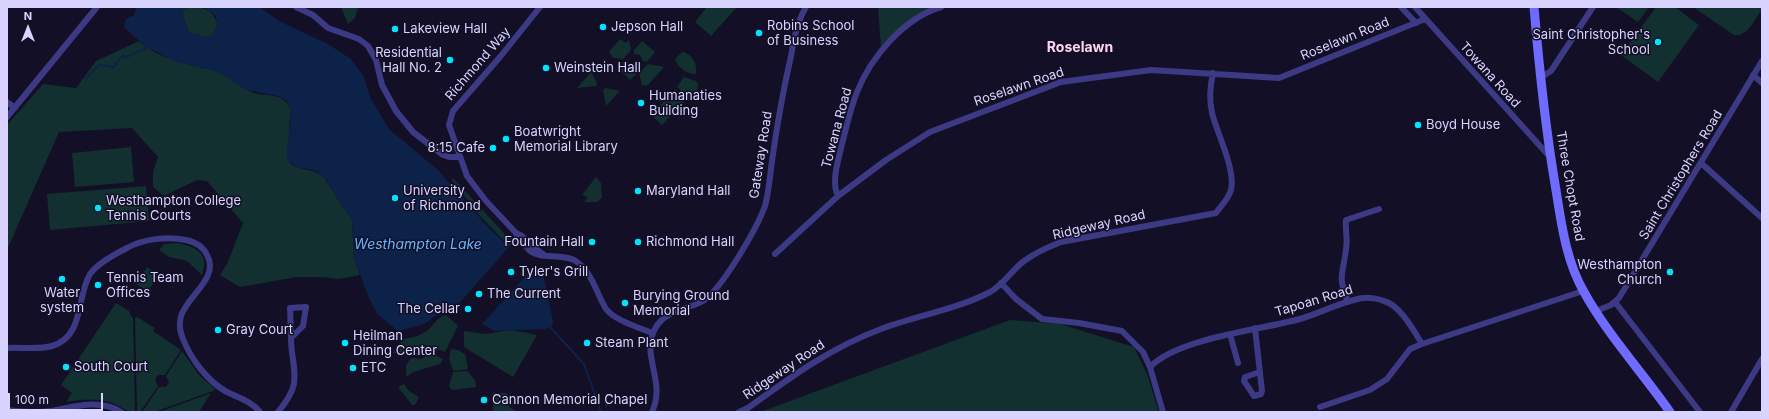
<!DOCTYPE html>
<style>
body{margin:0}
#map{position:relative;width:1769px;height:419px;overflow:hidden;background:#130f26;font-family:Inter,sans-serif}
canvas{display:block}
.frame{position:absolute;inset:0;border:8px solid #d9d4ff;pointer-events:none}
.north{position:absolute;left:8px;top:8px;width:40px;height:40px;-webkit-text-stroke:3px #130f26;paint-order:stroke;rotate:0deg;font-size:11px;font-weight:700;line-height:16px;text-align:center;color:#d9d4ff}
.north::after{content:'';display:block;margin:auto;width:14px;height:18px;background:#d9d4ff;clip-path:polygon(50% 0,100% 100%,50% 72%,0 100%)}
.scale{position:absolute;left:8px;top:393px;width:95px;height:18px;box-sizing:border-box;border:2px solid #d9d4ff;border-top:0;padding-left:5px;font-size:12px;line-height:14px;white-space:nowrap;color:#d9d4ff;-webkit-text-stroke:3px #130f26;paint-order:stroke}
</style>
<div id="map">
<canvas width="1769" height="419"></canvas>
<div class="frame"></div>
<div class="north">N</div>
<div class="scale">100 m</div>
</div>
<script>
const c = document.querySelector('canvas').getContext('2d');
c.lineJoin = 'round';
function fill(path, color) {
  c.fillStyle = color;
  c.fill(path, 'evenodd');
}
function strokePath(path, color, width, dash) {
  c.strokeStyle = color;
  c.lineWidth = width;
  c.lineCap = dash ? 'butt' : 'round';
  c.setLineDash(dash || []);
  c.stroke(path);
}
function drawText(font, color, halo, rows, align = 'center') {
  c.font = font + ' Inter,sans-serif';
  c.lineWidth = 3;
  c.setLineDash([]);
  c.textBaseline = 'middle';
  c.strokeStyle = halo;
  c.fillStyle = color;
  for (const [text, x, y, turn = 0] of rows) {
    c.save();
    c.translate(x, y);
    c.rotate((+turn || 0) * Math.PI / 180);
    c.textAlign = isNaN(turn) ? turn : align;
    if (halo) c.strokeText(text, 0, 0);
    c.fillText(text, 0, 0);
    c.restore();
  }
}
fill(new Path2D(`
 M187 7C204 7 213 9 218 25L212 36 206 37 189 33 182 12Z
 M341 7H358L355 18 348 24Z
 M707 7H737L711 36 695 22Z
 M878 7H939L921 13 881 48Z
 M1616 7H1649L1638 22Z
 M1656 7H1675L1699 25 1658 82 1621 55Z
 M1693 7H1762V9C1755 19 1748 37 1734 35Z
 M620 39 626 43 629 40 631 50 623 59 613 58 609 52Z
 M139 41C153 55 180 63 199 67 205 69 212 69 217 71 230 77 241 88 254 93 270 97 282 92 291 109L289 128V162C298 171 313 168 323 176L350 216 352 220 354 258 360 275 339 279 323 277H297L240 287 220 275 228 262 243 223 207 181 197 180 164 196 153 187V172L158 157 132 128 59 132 7 250V125L43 84 76 88 96 61Z
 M642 41 655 52 647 62 643 61 640 55 634 54V50Z
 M682 52C692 53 698 65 696 74 688 75 677 67 675 59Z
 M624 61 628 62 630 68 636 69 637 73 630 80 618 68Z
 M648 64 664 67 648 85 642 86 639 73Z
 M591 72 597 83 596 86 577 88Z
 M684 77 696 81 698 85 697 90 689 99 677 87Z
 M605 88 620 91 606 106 603 90Z
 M675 89 686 100 662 125 651 115Z
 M131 147 134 182 75 187 72 153Z
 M596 177 601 183 602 198 597 202H584L588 197 582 195Z
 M451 179H454L513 243 509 246 481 217Z
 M146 186 149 221 50 230 47 194Z
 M176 243C196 246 210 254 202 275L187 261 169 257 159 250 164 244Z
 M147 267 159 275 148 291 136 284Z
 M116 303 129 311 131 316 133 318 135 412C126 412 121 406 112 403 98 398 81 399 66 402L72 393 61 385Z
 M446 315 458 326 445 352C438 349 431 345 423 346 412 348 407 356 393 353L403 339C412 338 420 336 428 330 434 325 437 317 446 315Z
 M137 317 155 328 153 331 181 350 165 375H158L155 379 158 386 140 412H137L135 318Z
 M1010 320 1060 324 1134 347 1147 374 1159 412H760Z
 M512 330 537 335 513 377 464 347V331L485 334Z
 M451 349 458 350 465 354 468 369 453 371 449 358Z
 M182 351 199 375 215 389 213 391 154 412H142L159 387H166L169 382 166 376Z
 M431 353 443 359 440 364 413 372 406 377V365L411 358 421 359Z
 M467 371 475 380 476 387 452 390 449 386 453 372Z
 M404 384 409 391 419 397 415 405H412L398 387Z
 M211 393 199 412H159Z
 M492 393H507L509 407 518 412H493Z`), '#12302f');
fill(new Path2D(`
 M137 7H187L182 12 189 33 206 37 212 36 218 25 215 15 203 7H260L279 21 328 44 351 59 363 75 371 99 389 129 438 170 488 227 509 247 456 307 448 304 442 306 438 314 424 324 398 331 378 315 368 296 354 258 352 220 337 199 328 182 317 171 298 167 289 162C281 141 304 105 278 96L246 90 217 71 176 62 157 52 147 48 124 27 126 19 134 15Z
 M533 268 544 278 553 321 552 326 546 329 495 331 482 324Z`), '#0c2248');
strokePath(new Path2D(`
 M86 78 99 65 114 67 123 55 124 58 147 48
 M549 326 584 364 601 412`), '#0c2248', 2);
strokePath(new Path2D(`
 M518 240 529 250`), '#312d47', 6, [6, 3]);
strokePath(new Path2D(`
 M296 7 313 15 328 28 359 39 368 46 376 60 382 85 396 111 413 132 443 155 449 157H459
 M1401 7 1416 23
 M1415 7 1550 157
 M1753 75 1762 83
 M1540 78 1551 71 1593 7
 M7 102 15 108
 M7 117 97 7
 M1701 163 1762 218
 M838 196C831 182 838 162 841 148 846 129 850 110 857 92 871 57 904 18 941 7
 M516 233 522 236 530 244
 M518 240 516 233 486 201 467 176 449 125 453 111 500 57 540 7
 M532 246 544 255
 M529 250C540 260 560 253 574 260 592 270 596 293 606 309 614 320 640 328 652 333
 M775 254 838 196 886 160 930 132 1061 82 1151 70 1279 78 1425 19
 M1001 283 1016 299 1042 319 1079 323 1122 331 1143 352 1150 367 1163 412
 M1348 302C1337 274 1343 276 1346 249 1348 240 1345 230 1346 220L1379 209
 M1615 302 1700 412
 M1596 311 1611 305 1619 298 1762 61
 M1255 328 1262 391 1261 394 1254 396 1244 381 1245 377 1260 372
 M1230 334 1238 363
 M7 348C22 347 38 350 52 346 85 336 76 297 90 274 98 263 115 254 127 248 143 239 167 236 186 240 195 242 203 246 207 255 220 278 187 296 181 316 179 323 180 332 183 339 191 359 208 382 227 392 239 398 251 401 260 412
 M1150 367C1178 338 1260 330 1300 319 1321 313 1342 301 1363 298 1369 297 1379 299 1384 301 1400 305 1414 331 1422 344L1583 291
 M1320 407 1370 390 1387 379 1410 349 1422 344
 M7 410C21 412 37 413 51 411 73 407 100 398 121 412
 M278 412C298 388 296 380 292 352 290 338 291 322 290 308L306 307 303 326 291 338
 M652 412C667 380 639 355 656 327 666 310 687 310 703 301 722 289 757 228 765 206 769 191 770 175 772 161 777 125 783 91 791 56 794 39 797 22 806 7
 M739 412 748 408C791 377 830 348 881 329 915 316 958 309 990 292 1004 284 1012 270 1024 261 1035 253 1048 247 1061 242L1216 213C1221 206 1229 198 1231 190 1236 170 1217 133 1212 113 1209 99 1210 86 1213 73
 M1731 412 1762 359`), '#3d3a85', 6);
strokePath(new Path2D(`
 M1534 7C1539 66 1545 125 1555 184 1561 220 1565 259 1584 292 1607 334 1642 372 1670 412`), '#6f6bff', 9);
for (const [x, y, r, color] of [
 [603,27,4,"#00e5ff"],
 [395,29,4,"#00e5ff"],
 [759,33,4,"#00e5ff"],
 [1658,42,4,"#00e5ff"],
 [450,60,4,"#00e5ff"],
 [546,68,4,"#00e5ff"],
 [641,103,4,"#00e5ff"],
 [1418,125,4,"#00e5ff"],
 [506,139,4,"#00e5ff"],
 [493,148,4,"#00e5ff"],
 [638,191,4,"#00e5ff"],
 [395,198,4,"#00e5ff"],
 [98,208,4,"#00e5ff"],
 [592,242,4,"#00e5ff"],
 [638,242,4,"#00e5ff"],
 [511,272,4,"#00e5ff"],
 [1670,272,4,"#00e5ff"],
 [62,279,4,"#00e5ff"],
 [98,285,4,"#00e5ff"],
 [479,294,4,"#00e5ff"],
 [625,303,4,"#00e5ff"],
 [468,309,4,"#00e5ff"],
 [218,330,4,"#00e5ff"],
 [345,343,4,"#00e5ff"],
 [587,343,4,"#00e5ff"],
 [66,367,4,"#00e5ff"],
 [353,368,4,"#00e5ff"],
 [484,400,4,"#00e5ff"]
]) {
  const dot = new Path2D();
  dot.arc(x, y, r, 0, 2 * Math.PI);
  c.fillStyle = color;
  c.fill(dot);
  strokePath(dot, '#130f26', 1.5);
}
drawText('13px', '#d9d4ff', '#130f26', [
 ["Robins School",767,26],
 ["of Business",767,41],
 ["Jepson Hall",611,27],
 ["Lakeview Hall",403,29],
 ["Saint Christopher's",1650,35,"right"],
 ["School",1650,50,"right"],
 ["Residential",442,53,"right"],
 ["Hall No. 2",442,68,"right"],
 ["Weinstein Hall",554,68],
 ["Humanaties",649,96],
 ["Building",649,111],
 ["Boyd House",1426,125],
 ["Boatwright",514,132],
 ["Memorial Library",514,147],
 ["8:15 Cafe",485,148,"right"],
 ["University",403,191],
 ["of Richmond",403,206],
 ["Maryland Hall",646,191],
 ["Westhampton College",106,201],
 ["Tennis Courts",106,216],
 ["Fountain Hall",584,242,"right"],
 ["Richmond Hall",646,242],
 ["Westhampton",1662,265,"right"],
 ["Church",1662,280,"right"],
 ["Tyler's Grill",519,272],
 ["Tennis Team",106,278],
 ["Offices",106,293],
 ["Water",62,293,"center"],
 ["system",62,308,"center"],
 ["The Current",487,294],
 ["Burying Ground",633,296],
 ["Memorial",633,311],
 ["The Cellar",460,309,"right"],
 ["Gray Court",226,330],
 ["Heilman",353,336],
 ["Dining Center",353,351],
 ["Steam Plant",595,343],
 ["South Court",74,367],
 ["ETC",361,368],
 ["Cannon Memorial Chapel",492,400]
], 'left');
drawText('13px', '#d9d4ff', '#130f26', [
 ["Roselawn Road",1345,39,-22],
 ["Richmond Way",478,64,-49],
 ["Towana Road",1490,75,48],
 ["Roselawn Road",1019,87,-19],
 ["Towana Road",837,128,-75],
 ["Gateway Road",761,155,-81],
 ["Saint Christophers Road",1681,175,-59],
 ["Three Chopt Road",1570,186,80],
 ["Ridgeway Road",1099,225,-13],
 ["Tapoan Road",1314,301,-17],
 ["Ridgeway Road",784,370,-34]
]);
drawText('bold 14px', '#ffd6f0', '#130f26', [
 ["Roselawn",1080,48]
]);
drawText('italic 14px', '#62b6ff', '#130f26', [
 ["Westhampton Lake",418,245]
]);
</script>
